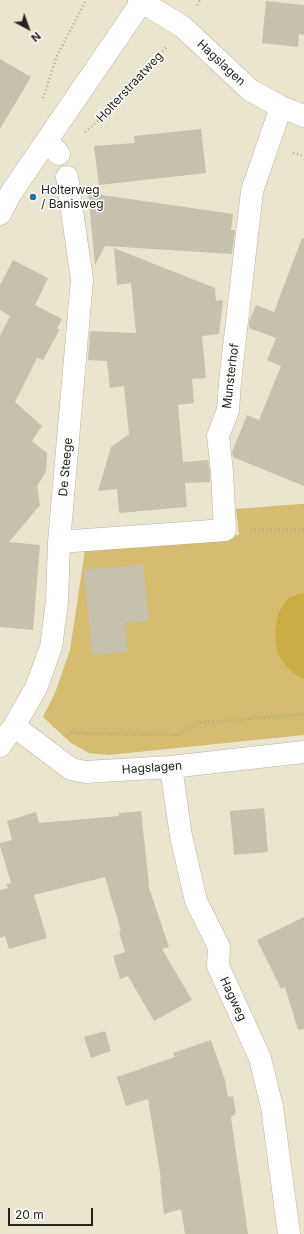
<!DOCTYPE html>
<style>
body{margin:0}
#map{position:relative;width:304px;height:1234px;overflow:hidden;background:#ebe5d0;font-family:Inter,sans-serif}
canvas{display:block}
.north{position:absolute;left:8px;top:8px;width:40px;height:40px;-webkit-text-stroke:3px #fff;paint-order:stroke;rotate:139deg;font-size:11px;font-weight:700;line-height:16px;text-align:center;color:#26231c}
.north::after{content:'';display:block;margin:auto;width:14px;height:18px;background:#26231c;clip-path:polygon(50% 0,100% 100%,50% 72%,0 100%)}
.scale{position:absolute;left:8px;top:1208px;width:85px;height:18px;box-sizing:border-box;border:2px solid #26231c;border-top:0;padding-left:5px;font-size:12px;line-height:14px;white-space:nowrap;color:#26231c;-webkit-text-stroke:3px #fff;paint-order:stroke}
</style>
<div id="map">
<canvas width="304" height="1234"></canvas>
<div class="north">N</div>
<div class="scale">20 m</div>
</div>
<script>
const c = document.querySelector('canvas').getContext('2d');
c.lineJoin = 'round';
function fill(path, color) {
  c.fillStyle = color;
  c.fill(path, 'evenodd');
}
function strokePath(path, color, width, dash) {
  c.strokeStyle = color;
  c.lineWidth = width;
  c.lineCap = dash ? 'butt' : 'round';
  c.setLineDash(dash || []);
  c.stroke(path);
}
function drawText(font, color, halo, rows, align = 'center') {
  c.font = font + ' Inter,sans-serif';
  c.lineWidth = 3;
  c.setLineDash([]);
  c.textBaseline = 'middle';
  c.strokeStyle = halo;
  c.fillStyle = color;
  for (const [text, x, y, turn = 0] of rows) {
    c.save();
    c.translate(x, y);
    c.rotate((+turn || 0) * Math.PI / 180);
    c.textAlign = isNaN(turn) ? turn : align;
    if (halo) c.strokeText(text, 0, 0);
    c.fillText(text, 0, 0);
    c.restore();
  }
}
fill(new Path2D(`
 M300 504H304V593L292 595 295 674 304 680V735L108 755 89 753 71 743 43 717 55 693 70 650 85 550 239 535 236 509Z`), '#d5bc6f');
fill(new Path2D(`
 M304 593V680C295 675 287 668 281 659 271 643 274 606 292 596 295 594 300 593 304 593Z`), '#cbac45');
fill(new Path2D(`
 M266 1 304 5V35L299 34 298 47 262 43Z
 M0 59 31 77 0 129Z
 M201 129 206 173 99 185 94 146 135 143 134 136Z
 M88 193 233 214 231 230H235L232 254 105 246 95 265Z
 M302 238 304 239V486L233 457 232 452 247 415 259 420 281 366 267 360 276 338 249 328V322L256 305 274 312Z
 M114 248 215 288 216 301 223 300 219 334 202 336 206 378 192 379 194 403 178 405 183 462 208 460 210 472V482L185 483 187 507 119 513 117 489 98 491 111 447 129 434 124 386 110 388 107 361 88 360 90 331 136 333 131 283 117 285Z
 M13 260 48 278 35 305 62 319 57 329H60L43 360 37 358 15 402 42 426 32 441 47 453 46 472 37 486 40 505 9 542 40 545 33 630 0 627V336L10 316 0 310V285Z
 M143 564 149 621 125 623 128 652 92 655 84 570Z
 M264 808 268 852 234 855 230 811Z
 M141 811 149 884 148 885 169 947 162 949 192 1000 154 1021 128 976 120 979 113 956 125 952 119 932 121 931 105 877 34 895 47 938 9 949 5 936 0 938V890L8 888 6 884 11 883 0 846V843L12 840 7 821 36 812 39 823 119 816V813Z
 M304 917V1029L298 1030 285 987 281 989 257 940Z
 M105 1031 111 1051 91 1058 84 1037Z
 M211 1040 225 1080 228 1097 233 1096 236 1112 231 1118 248 1234H185L181 1209 164 1214 160 1179H161L148 1099 126 1106 117 1077 175 1057 173 1053Z`), '#c6c0ac');
const minor = new Path2D(`
 M139 0 183 27 250 90 281 107 304 116
 M47 141 59 154
 M59 542 225 530 222 471 218 436 228 410 230 382 252 191 281 107
 M14 726 71 769 85 772 171 767 304 752
 M0 746 14 726 36 688 51 647 57 602 59 542 82 279 67 177
 M171 767 181 836 196 901 219 947 218 966 260 1058 272 1107 289 1234`);
const tertiary = new Path2D(`
 M0 214 11 193 143 0`);
strokePath(minor, '#b9b39f', 23);
strokePath(tertiary, '#b9b39f', 23);
strokePath(new Path2D(`
 M197 5 200 0
 M43 98 57 56 86 0
 M85 132C116 106 142 78 167 46
 M293 153 304 156
 M251 530H304
 M68 735 70 733 178 735 199 723 304 714`), '#aba695', 2.5, [1, 3]);
strokePath(minor, '#fff', 22);
strokePath(tertiary, '#fff', 22);
for (const [x, y, r, color] of [
 [33,197,4,"#2572a5"]
]) {
  const dot = new Path2D();
  dot.arc(x, y, r, 0, 2 * Math.PI);
  c.fillStyle = color;
  c.fill(dot);
  strokePath(dot, '#fff', 1.5);
}
drawText('12px', '#26231c', '#fff', [
 ["Hagslagen",221,63,43],
 ["Holterstraatweg",130,87,-47],
 ["Munsterhof",231,376,-83],
 ["De Steege",66,467,-85],
 ["Hagslagen",152,768,-4],
 ["Hagweg",233,999,65]
]);
drawText('12px', '#26231c', '#fff', [
 ["Holterweg",41,190],
 ["/ Banisweg",41,204]
], 'left');
</script>
